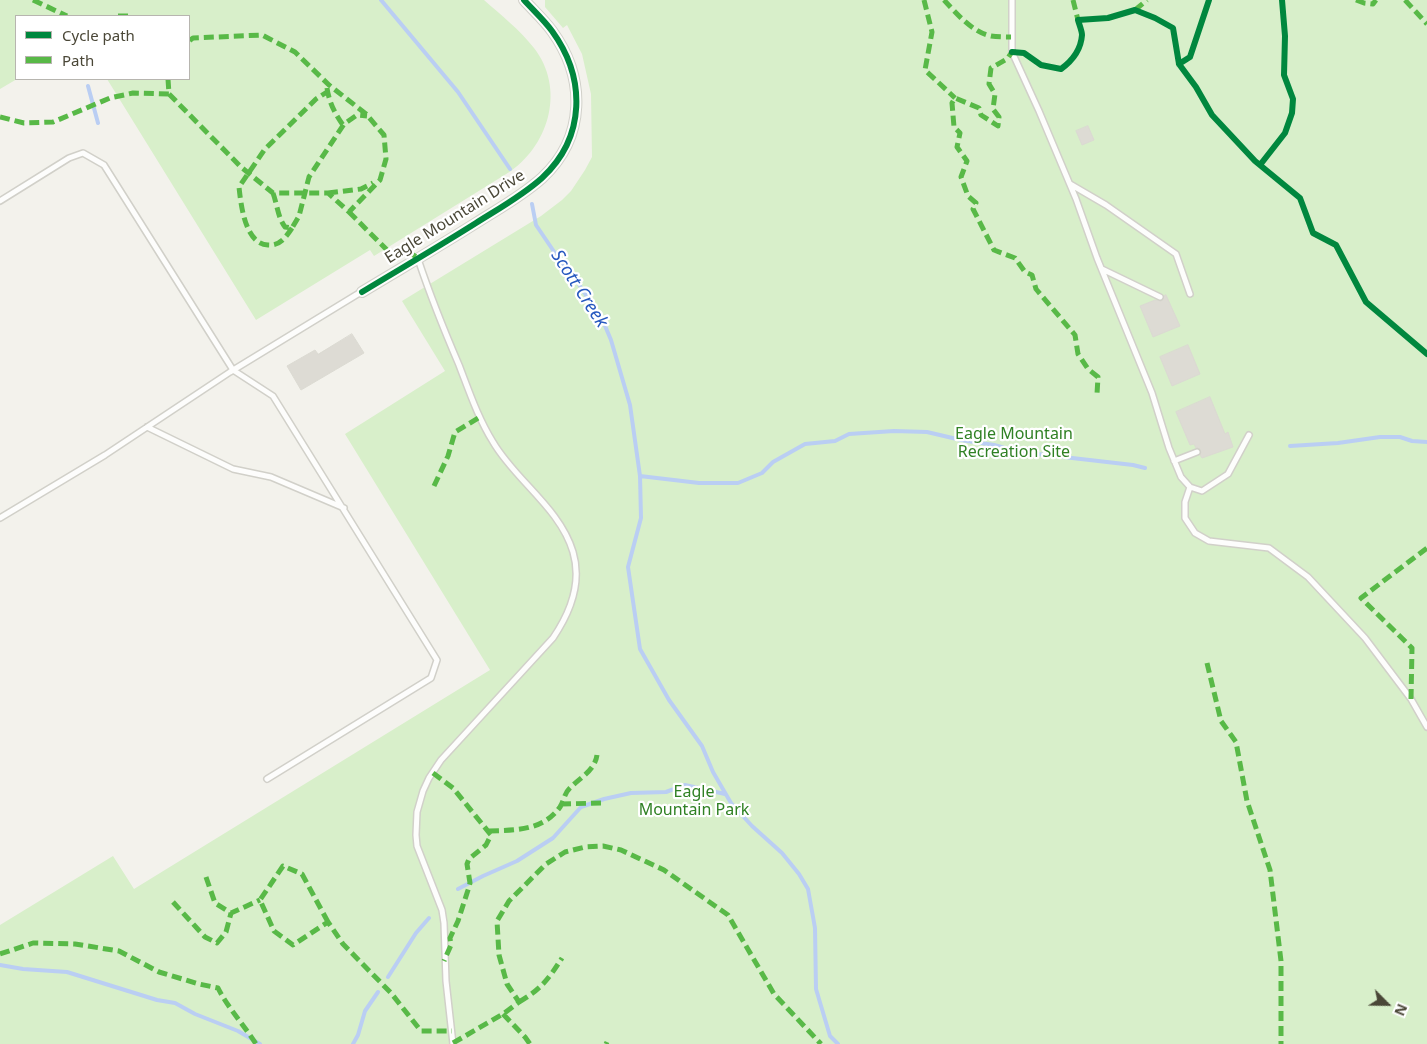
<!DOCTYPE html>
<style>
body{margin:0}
#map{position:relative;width:1427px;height:1044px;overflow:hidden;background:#f3f2ec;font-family:"Noto Sans",sans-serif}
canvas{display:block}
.legend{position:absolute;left:15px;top:15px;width:175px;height:65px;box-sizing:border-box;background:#fff;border:1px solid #b7b5af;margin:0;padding:6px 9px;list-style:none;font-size:15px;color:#4a4737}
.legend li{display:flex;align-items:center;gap:10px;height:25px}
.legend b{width:25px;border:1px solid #b7b5af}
.north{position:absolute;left:1362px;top:979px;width:50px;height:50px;-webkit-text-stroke:4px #fff;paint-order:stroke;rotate:113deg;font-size:14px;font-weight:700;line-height:20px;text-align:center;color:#4a4737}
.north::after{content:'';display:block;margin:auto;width:18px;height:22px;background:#4a4737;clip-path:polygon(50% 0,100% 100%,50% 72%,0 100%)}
</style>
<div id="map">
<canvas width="1427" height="1044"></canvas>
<ul class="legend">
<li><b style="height:6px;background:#00873e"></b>Cycle path</li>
<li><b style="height:6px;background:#58b947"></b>Path</li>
</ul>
<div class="north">N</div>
</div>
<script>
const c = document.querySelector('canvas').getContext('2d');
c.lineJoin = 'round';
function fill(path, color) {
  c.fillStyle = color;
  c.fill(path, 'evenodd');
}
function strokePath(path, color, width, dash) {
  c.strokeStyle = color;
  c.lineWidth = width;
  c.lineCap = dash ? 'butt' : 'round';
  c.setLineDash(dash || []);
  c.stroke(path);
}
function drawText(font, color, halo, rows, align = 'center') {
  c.font = font + ' "Noto Sans",sans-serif';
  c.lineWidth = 4.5;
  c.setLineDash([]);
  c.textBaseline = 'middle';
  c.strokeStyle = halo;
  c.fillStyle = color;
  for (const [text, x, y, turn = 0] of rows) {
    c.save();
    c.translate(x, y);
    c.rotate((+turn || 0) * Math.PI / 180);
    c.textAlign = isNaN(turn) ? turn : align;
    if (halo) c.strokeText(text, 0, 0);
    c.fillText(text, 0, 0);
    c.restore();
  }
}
fill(new Path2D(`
 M0 0H484C501 15 520 30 534 48 565 88 550 143 511 171L374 256 370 250 256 320 107 79H189V16H16L17 79 0 89Z
 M545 0H1427V1044H0V925L113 856 134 889 490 670 345 434 445 371 402 301 541 216 562 200 571 191 585 170 592 157 591 94 582 54 567 25 563 28 545 7Z`), '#d8efca');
strokePath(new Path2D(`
 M381 0 458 92 510 169
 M88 86 98 123
 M532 204 536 225 559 259 578 283 603 321 611 340 630 405 640 476 641 518 628 567 640 649 669 700 702 746 713 772 731 803 752 826 782 853 799 874 808 889 815 928 816 989 830 1036 838 1044
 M1290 446 1338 443 1380 437H1400L1412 441 1427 442
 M640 476 699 483H738L762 473 773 462 805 444 835 441 849 434 894 431 927 432 961 440 994 445 1020 452 1133 465 1145 468
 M458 889 483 876 517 861 553 838 581 807 604 799 631 793 666 792 685 785 725 794
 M0 965 23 969 67 972 157 1000 175 1003 195 1014 238 1031 260 1044
 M388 977 416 933 429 918
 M353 1044 358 1035 365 1011 378 992`), '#bacef3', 4);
const building = new Path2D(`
 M1088 126 1094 140 1082 145 1076 131Z
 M1166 295 1180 326 1153 337 1140 306 1155 300 1162 301 1164 296Z
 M352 334 364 353 301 390 287 366 315 350 318 354Z
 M1188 345 1200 374 1172 386 1160 357Z
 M1210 397 1225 434 1228 432 1233 447 1202 458 1200 455 1201 452 1200 449 1196 448 1194 444 1190 445 1176 412Z`);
fill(building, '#dddbd4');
strokePath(building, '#dbdad2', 1);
const lane = new Path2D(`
 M1012 0V52L1039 111 1076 199 1097 258 1152 393 1169 448 1181 477 1190 487 1185 502V518L1195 533 1209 541 1269 548 1308 577 1365 638 1411 699 1427 727
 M1070 184 1106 205 1176 254 1190 294
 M0 201 69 158 83 153 104 165 233 370 273 396 437 660 431 678 267 779
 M418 259C430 295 444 330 459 365 469 391 478 418 493 442 515 480 560 508 573 552 582 582 570 613 553 638L441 760 429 778 423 791 417 812 416 835 417 846 442 910 444 923 446 981 453 1044
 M1102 269 1160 297
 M147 427 233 469 271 477 344 508
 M1174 461 1197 452
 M1190 487 1202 491 1228 474 1249 435
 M0 518 105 455 230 372 361 292`);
const street = new Path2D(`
 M362 292C400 269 438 247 476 223 498 209 522 196 542 178 586 137 586 78 552 31 544 20 533 10 524 0`);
strokePath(lane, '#d1d0c9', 8);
strokePath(street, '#d1d0c9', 12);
strokePath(lane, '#fdfdfc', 5);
strokePath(street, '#fdfdfc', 10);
strokePath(new Path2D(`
 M33 0 67 16
 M924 0 932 32 925 70 955 98
 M944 0C957 14 972 32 991 36 998 37 1005 37 1011 37
 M1073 0 1078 20
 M1356 0 1364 3 1373 4 1376 0
 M1405 0 1427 24
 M1135 10 1147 0
 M118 16H130
 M1016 52H1012L1007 59 991 68 989 84 995 94 993 109 999 117 998 126 981 115 979 108 955 98 952 103 954 127 960 133 957 147 967 161 961 177 968 196 976 203 973 209 994 250 1015 258 1025 272 1032 275 1036 289 1075 335 1078 354 1088 369 1098 377 1097 394
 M168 79 169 94 241 167 273 193H328L349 212 380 180 386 159 384 135 366 114 329 85 295 52 262 35 193 38 189 41
 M327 88C329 102 335 114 343 125
 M0 117 24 123 53 122 110 98 133 93 169 94
 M273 193C277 204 278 218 285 227L292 228 299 216 309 177 344 124 357 115 367 116
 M328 193 361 189 373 183
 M349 212 389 252 407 251 418 258
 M292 228C286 237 280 246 268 245 245 244 241 205 239 187L265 149 316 99 327 92
 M434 486 448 456 455 432 480 417
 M1207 663 1221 721 1236 742 1247 801 1270 870 1281 961V1044
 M1411 699 1412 648 1361 598 1427 548
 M433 773 453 788 491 835 486 845 469 859 467 864 470 883 468 890 458 921 450 938 451 945 444 961
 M561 804 601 803
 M489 831C515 830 543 831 560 807 564 801 564 793 571 787 581 777 595 770 597 755
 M206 877 215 903 231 913 260 900
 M173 902 205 937 217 943 226 932 231 913
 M328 922 302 874 283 866 260 900 274 931 293 945 328 922 343 944 391 993 421 1031H452
 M0 954 33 943 75 944 119 951 159 972 199 984 218 988C228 1008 244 1025 256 1044
 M519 1002C541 989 548 980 562 958
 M503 1014 525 1037 530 1044
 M453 1043 503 1014 519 1002 507 984 499 955 497 921 509 901 546 864 565 852 585 847 603 846 621 850 664 870 728 915 774 994 821 1044
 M606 1044 607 1042`), '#58b947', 5, [10, 5]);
strokePath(new Path2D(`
 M1012 52 1024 53 1041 65 1061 69C1072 61 1081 49 1082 35 1082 31 1079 24 1078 20L1108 18 1135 10 1155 18 1173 28 1179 64 1190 57 1209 0
 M1179 64 1196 87 1212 115 1255 161 1300 198 1313 233 1336 245 1366 302 1427 354
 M1260 165 1285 133 1292 113 1293 99 1284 75 1285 36 1282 0
 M362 292C400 269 438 247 476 223 498 209 522 196 542 178 586 137 586 78 552 31 544 20 533 10 524 0`), '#00873e', 6);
drawText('16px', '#4a4737', '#fff', [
 ["Eagle Mountain Drive",455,217,-32]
]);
drawText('16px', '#308124', '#fff', [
 ["Eagle Mountain",1014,434],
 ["Recreation Site",1014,452],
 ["Eagle",694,792],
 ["Mountain Park",694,810]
]);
drawText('italic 18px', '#2658bf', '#fff', [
 ["Scott Creek",579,289,57]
]);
</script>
